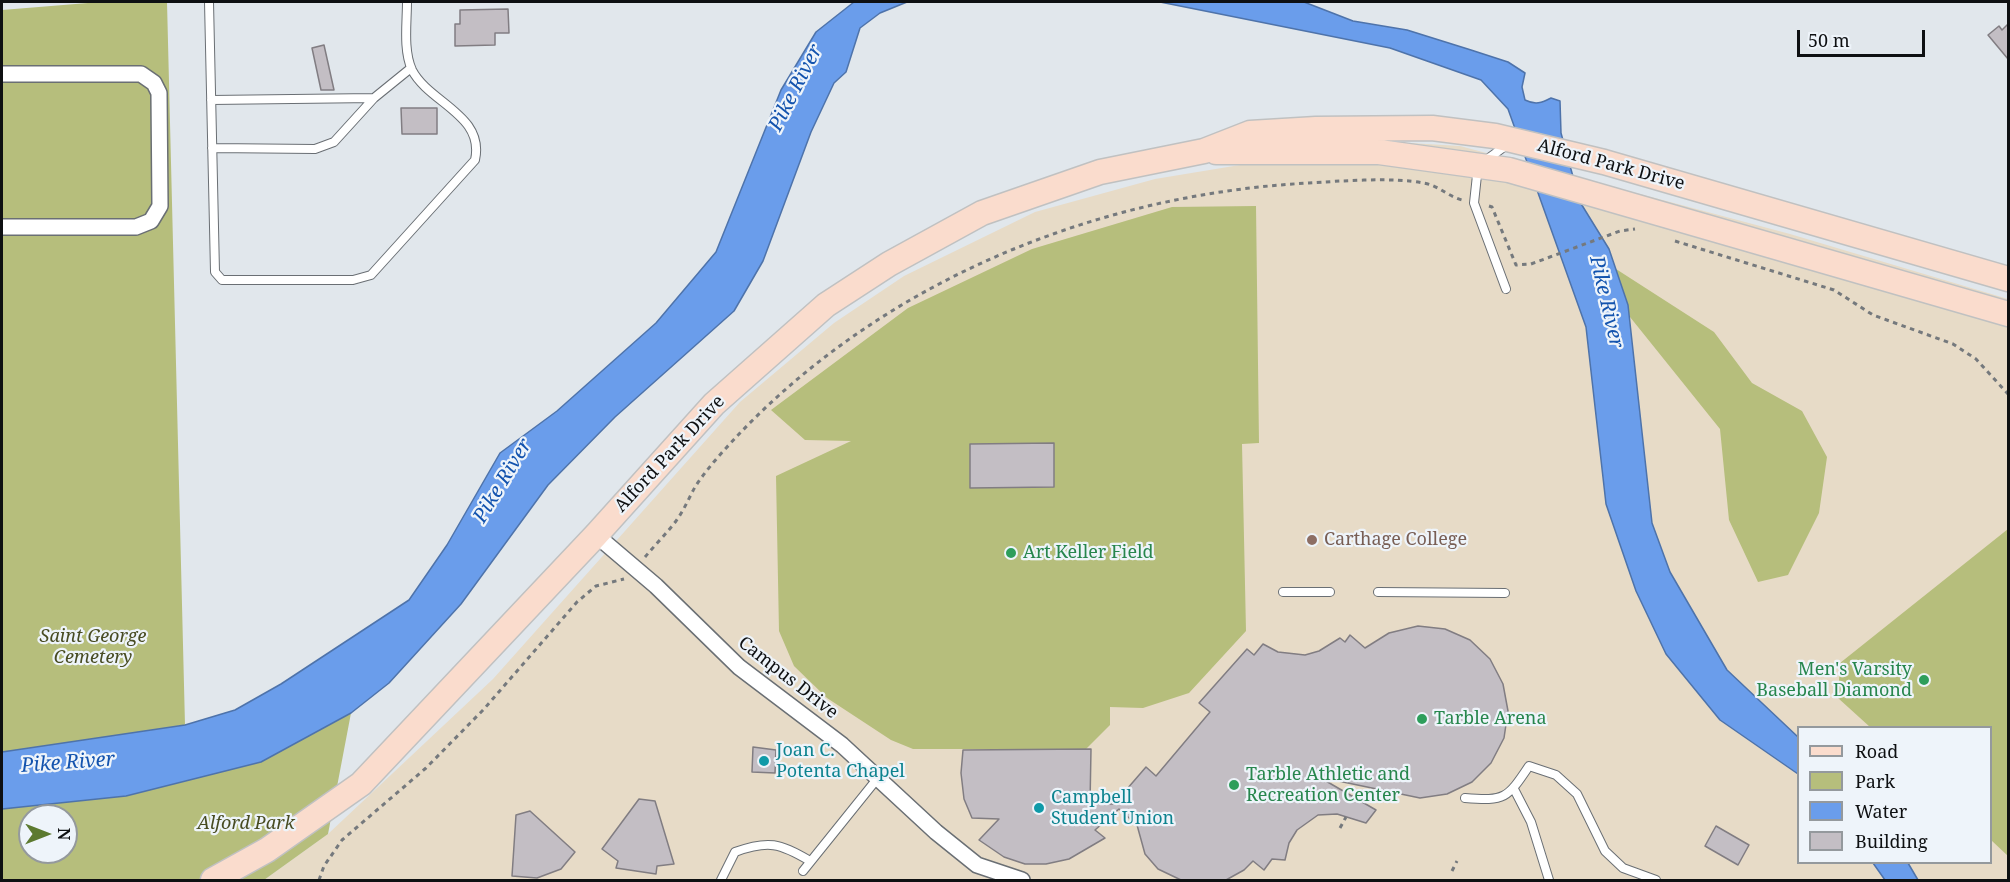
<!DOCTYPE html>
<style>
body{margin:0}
#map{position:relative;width:2010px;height:882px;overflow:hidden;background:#e1e7ec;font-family:"Noto Serif",serif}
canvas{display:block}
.frame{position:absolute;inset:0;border:3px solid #0e1012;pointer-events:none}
.legend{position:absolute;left:1797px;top:726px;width:195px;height:138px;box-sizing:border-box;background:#eef4fa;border:2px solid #94999d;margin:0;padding:8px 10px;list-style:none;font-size:18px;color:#0e1012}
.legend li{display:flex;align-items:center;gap:12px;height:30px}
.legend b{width:30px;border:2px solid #94999d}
.north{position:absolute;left:18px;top:804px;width:60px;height:60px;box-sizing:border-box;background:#eef4fa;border:2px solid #94999d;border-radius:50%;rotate:90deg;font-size:16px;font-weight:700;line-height:24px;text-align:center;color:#0e1012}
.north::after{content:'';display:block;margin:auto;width:21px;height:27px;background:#5c7a2f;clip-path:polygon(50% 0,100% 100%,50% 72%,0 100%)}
.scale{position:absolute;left:1797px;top:30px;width:128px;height:27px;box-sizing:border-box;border:3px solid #0e1012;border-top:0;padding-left:8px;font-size:18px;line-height:21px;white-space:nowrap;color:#0e1012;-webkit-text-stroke:4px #eef4fa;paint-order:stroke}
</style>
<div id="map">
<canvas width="2010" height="882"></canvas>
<div class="frame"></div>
<ul class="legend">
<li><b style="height:8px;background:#fadccd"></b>Road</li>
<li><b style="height:16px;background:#b6be7c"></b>Park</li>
<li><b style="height:16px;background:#6a9deb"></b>Water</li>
<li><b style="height:16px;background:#c3bec4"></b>Building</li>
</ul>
<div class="north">N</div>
<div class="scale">50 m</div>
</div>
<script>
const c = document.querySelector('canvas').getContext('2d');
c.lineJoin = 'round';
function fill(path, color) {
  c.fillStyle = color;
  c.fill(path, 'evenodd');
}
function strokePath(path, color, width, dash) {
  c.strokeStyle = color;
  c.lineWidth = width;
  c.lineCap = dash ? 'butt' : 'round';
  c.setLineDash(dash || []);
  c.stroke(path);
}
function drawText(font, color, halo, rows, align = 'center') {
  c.font = font + ' "Noto Serif",serif';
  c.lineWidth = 4.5;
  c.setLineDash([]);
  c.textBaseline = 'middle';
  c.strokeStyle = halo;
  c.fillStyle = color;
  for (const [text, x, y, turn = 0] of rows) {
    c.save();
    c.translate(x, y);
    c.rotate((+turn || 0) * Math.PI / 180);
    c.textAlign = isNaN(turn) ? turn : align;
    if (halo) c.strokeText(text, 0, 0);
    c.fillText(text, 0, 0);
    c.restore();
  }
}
fill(new Path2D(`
 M1310 142H1393L1460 146 1790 234 2008 299V880H264L328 834 493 679 740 402 834 323 904 276 1035 212 1155 179 1252 163ZM1798 728H1990V862H1798Z`), '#e7dbc7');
fill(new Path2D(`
 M100 2H167L185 725 2 752V10Z
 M1256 206 1259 443 1242 444 1246 631 1189 693 1143 708 1110 707V725L1086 749H913L891 740 827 698 794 666 779 631 776 476 851 441 805 440 771 410 908 308 1032 249 1172 207Z
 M1616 269 1714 332 1752 383 1802 411 1827 457 1819 513 1788 575 1758 582 1729 520 1720 429 1630 317Z
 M2008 529V856L1991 840 1990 728 1870 727 1838 698 1840 663Z
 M351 713 328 834 264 880H2V809L126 796 261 762ZM30 816H66V852H30Z`), '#b6be7c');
const water = new Path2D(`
 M854 2H907L880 13 860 28 846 72 834 83 811 132 763 261 734 311 615 417 548 485 461 604 389 683 351 713 261 762 126 796 2 809V752L185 725 235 710 281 684 409 600 447 545 500 453 557 411 656 323 716 252 781 90 816 32Z
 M1160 2H1304L1353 21 1407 30 1471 50 1508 62 1525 73 1522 87 1525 100C1535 105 1542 103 1551 98L1560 101 1561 133 1580 202 1609 249 1628 305 1652 523 1670 572 1727 670 1798 737V774L1720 720 1666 654 1636 591 1606 504 1586 327 1508 109 1481 80 1390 48Z
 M1873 863H1908L1918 880H1885Z`);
fill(water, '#6a9deb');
strokePath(water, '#4e73aa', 1.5);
const building = new Path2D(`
 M508 9 509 33H495V45L455 46V24H460V10Z
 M2008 24V59L1988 35 1999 26 2002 30Z
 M324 45 334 90H321L312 48Z
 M401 108H437V134H402Z
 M1054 443V487L970 488V444Z
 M1418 626 1445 629 1470 640 1490 659 1503 684 1508 711 1504 738 1491 763 1472 782 1447 794 1420 798 1319 777 1376 810 1366 823 1337 814 1318 815 1297 830 1289 843 1285 860 1272 859 1264 870 1253 861 1244 870 1226 880H1181L1158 869 1145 854 1137 825 1119 809 1095 830 1105 838 1069 859 1046 864H1025L1004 857 979 840 999 819 972 818 964 799 961 773 963 750 1091 749 1090 804H1114L1146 767 1156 776 1210 712 1199 703 1247 649 1254 655 1263 644 1278 652 1305 655 1319 651 1340 638 1345 642 1350 635 1365 648 1389 633Z
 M753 747 776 750 775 773 752 772Z
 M639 799 655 801 674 864 657 866 656 874 616 868 618 861 602 849Z
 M530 811 575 852 561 869 537 878 512 876 516 815Z
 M1716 826 1749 845 1738 865 1705 846Z`);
fill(building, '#c3bec4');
strokePath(building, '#817d82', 1.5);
const service = new Path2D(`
 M209 2 215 272 222 280H353L371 275 475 160C485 115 429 103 412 70 403 50 407 23 407 2
 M211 100 374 98 411 68
 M212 148 315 149 334 142 374 98
 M1506 289 1474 203 1478 166 1508 144
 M1283 592H1330
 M1378 592 1505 593
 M1514 789 1531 822 1549 880
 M1465 798C1505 801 1507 799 1529 766L1556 775 1577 794 1605 851 1623 868 1656 880
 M803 871 877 779
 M721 880 735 852C768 840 780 843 810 861`);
const minor = new Path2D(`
 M2 74H141L154 83 159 93 160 206 151 221 136 227H2
 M596 535 656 586 739 667 842 745 936 832 977 865 1022 880`);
const primary = new Path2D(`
 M1216 152H1379L1509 170 2008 314
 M213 880 267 850 361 784 596 535 714 404 826 305 889 264 982 213 1100 172 1204 151 1250 133 1316 129 1432 128 1495 136 1604 162 2008 279`);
strokePath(service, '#6a6f74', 10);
strokePath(minor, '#6a6f74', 18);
strokePath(primary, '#c0c1c1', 27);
strokePath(new Path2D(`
 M1489 206 1492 207 1516 265 1531 264 1620 231 1635 229
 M1675 241 1834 290 1873 315 1953 344 1976 359 2008 394
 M645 557C655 545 667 533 676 521 684 510 689 498 695 487 708 467 725 449 741 432 888 279 1099 194 1309 183 1340 181 1394 177 1423 183 1438 185 1447 196 1462 200
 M1340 828 1346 817
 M1452 871 1457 861
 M319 880 324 866 342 840 426 768 484 709 577 602 596 586 624 579`), '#75797d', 3, [4.5, 4.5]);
strokePath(service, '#fff', 8);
strokePath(minor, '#fff', 15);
strokePath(primary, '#fadccd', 24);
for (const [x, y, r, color] of [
 [1312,540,6,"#8d6e63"],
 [1011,553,6,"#2e9e5b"],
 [1924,680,6,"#2e9e5b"],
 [1422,719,6,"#2e9e5b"],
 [764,761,6,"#0f9aa8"],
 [1234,785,6,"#2e9e5b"],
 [1039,808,6,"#0f9aa8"]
]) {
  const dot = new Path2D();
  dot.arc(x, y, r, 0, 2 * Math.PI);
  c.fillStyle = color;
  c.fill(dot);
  strokePath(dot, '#eef4fa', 2);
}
drawText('18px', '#0e1012', '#eef4fa', [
 ["Alford Park Drive",1611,165,15],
 ["Alford Park Drive",670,454,-47],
 ["Campus Drive",788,678,38]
]);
drawText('18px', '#785e54', '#eef4fa', [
 ["Carthage College",1324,540]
], 'left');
drawText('18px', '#27864d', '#eef4fa', [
 ["Art Keller Field",1023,553],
 ["Men's Varsity",1912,670,"right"],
 ["Baseball Diamond",1912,691,"right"],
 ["Tarble Arena",1434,719],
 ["Tarble Athletic and",1246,775],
 ["Recreation Center",1246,796]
], 'left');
drawText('italic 18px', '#484c22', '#eef4fa', [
 ["Saint George",93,637],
 ["Cemetery",93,658],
 ["Alford Park",246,824]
]);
drawText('18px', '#0d838f', '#eef4fa', [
 ["Joan C.",776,751],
 ["Potenta Chapel",776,772],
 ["Campbell",1051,798],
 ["Student Union",1051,819]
], 'left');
drawText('italic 20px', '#1353ae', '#eef4fa', [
 ["Pike River",796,88,-63],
 ["Pike River",1606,302,77],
 ["Pike River",503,481,-59],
 ["Pike River",68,763,-4]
]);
</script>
